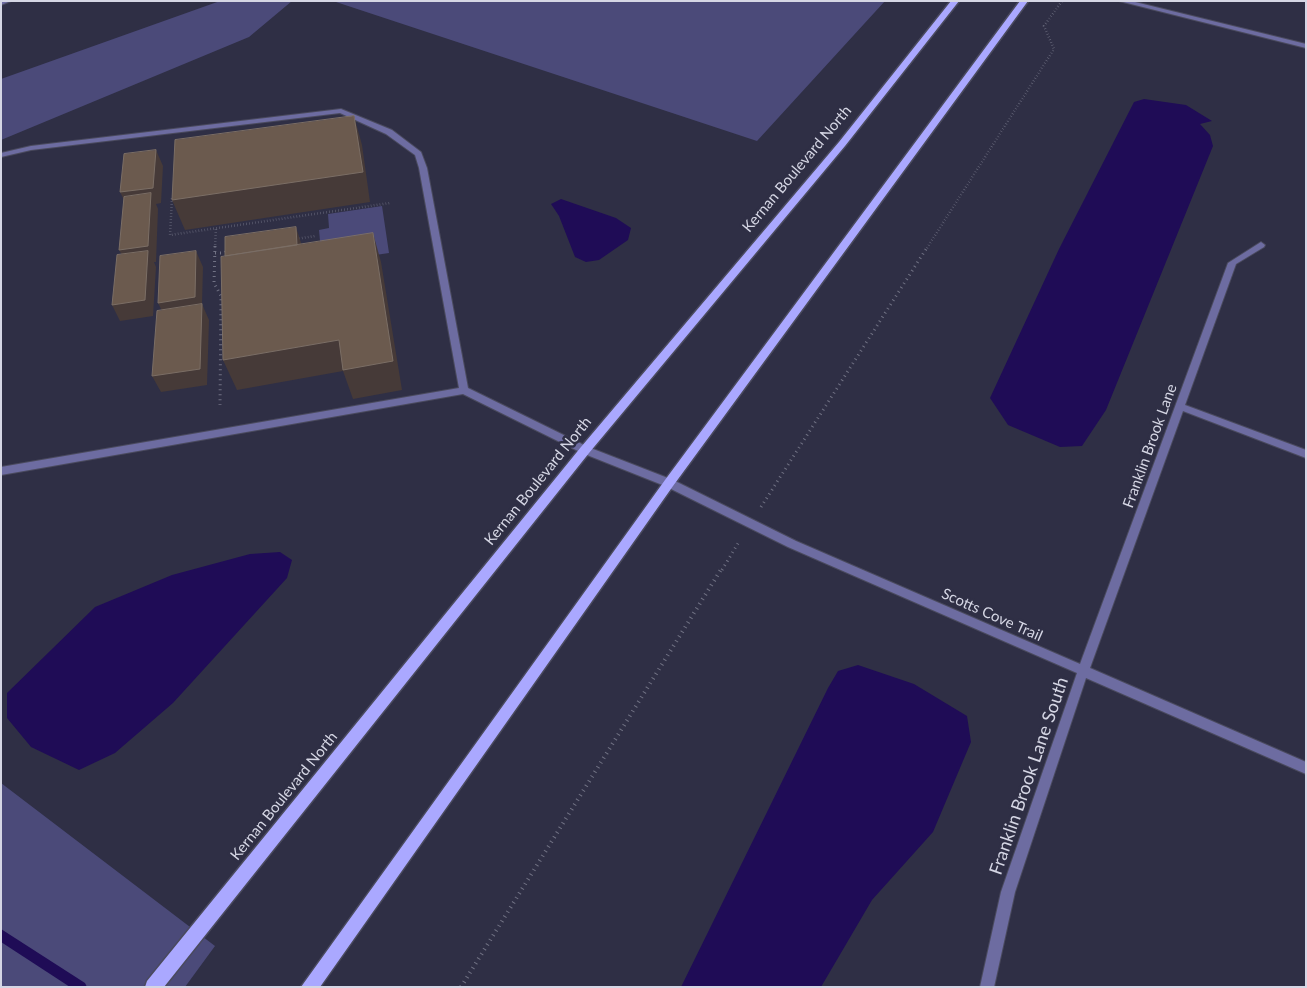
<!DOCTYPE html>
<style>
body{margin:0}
#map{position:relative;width:1307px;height:988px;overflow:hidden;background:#2f2f45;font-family:Lato,sans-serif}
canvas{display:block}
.frame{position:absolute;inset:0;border:2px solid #d5d6e4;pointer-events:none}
</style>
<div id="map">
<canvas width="1307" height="988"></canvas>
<div class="frame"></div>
</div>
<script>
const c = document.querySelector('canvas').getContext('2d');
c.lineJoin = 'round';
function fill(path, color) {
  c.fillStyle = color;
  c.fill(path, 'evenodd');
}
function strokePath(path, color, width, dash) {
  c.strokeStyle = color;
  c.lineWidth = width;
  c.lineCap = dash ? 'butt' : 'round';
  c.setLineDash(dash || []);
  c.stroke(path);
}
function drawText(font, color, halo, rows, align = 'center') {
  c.font = font + ' Lato,sans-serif';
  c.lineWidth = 5;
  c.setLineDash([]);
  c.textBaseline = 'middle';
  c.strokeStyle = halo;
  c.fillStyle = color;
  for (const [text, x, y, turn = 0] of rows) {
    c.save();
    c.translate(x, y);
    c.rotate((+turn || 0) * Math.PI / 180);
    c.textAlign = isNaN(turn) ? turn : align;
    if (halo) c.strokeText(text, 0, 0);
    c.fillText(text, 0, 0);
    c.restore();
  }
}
fill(new Path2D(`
 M220 1H292L249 37 1 140V79Z
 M333 1H885L757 141Z
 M382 206 389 253 322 263 319 230 329 228 328 214Z
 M1 783 215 946 185 987H1Z`), '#4b4a79');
fill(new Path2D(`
 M1144 99 1186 105 1212 121 1200 124 1210 135 1213 146 1106 410 1082 446 1060 447 1008 425 990 398 1059 249 1134 102Z
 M561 199 616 218 631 228 628 240 599 260 586 262 575 257 559 216 551 204Z
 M280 552 292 560 287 578 173 703 115 753 79 770 31 747 7 718V693L95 607 172 575 250 554Z
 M858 665 914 684 967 716 971 742 933 832 872 900 821 987H681L828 688 838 671Z`), '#1f0c56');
fill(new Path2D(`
 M1 929 85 983 87 987H70L1 942Z`), '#1f0c56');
const lane = new Path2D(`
 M341 109 392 130 421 152 427 168 468 388 588 447 673 480 674 483 673 486H665L582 453 463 394 1 475V467L459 388 419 168 415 155 386 134 340 113 31 150 1 157V153L31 146Z`);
const street = new Path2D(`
 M1 1H11L1 5Z
 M1119 1H1131L1306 44V48Z
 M1261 242 1265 245 1264 247 1236 264 1185 405 1306 450V458L1183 411 1090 668 1306 762V774L1086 678 1015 892 994 987H980L1001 892 1077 673 788 547 665 486 664 483 665 480H673L796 541 1080 664 1228 263Z`);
const primary = new Path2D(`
 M951 1H959L845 146 589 453 164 987H145L147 981 581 447 839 142Z
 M1020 1H1028L673 486 320 987H301L665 480Z`);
strokePath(lane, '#4a4a5e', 2);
strokePath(street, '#4a4a5e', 2);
strokePath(primary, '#4a4a5e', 3);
strokePath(new Path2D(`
 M172 198 170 235 390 203
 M296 239 315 236
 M215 248 216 228
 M927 248 1054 49 1044 26 1062 1`), '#717284', 2.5, [0.5, 2.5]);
strokePath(new Path2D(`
 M215 246 214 283 221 296 220 405
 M215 253H224L229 250
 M761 507 928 246
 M722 570 740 540`), '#717284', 3, [1, 4]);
strokePath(new Path2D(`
 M461 987 722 568`), '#717284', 4, [1, 4.5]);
fill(lane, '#6d6ca1');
fill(street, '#6d6ca1');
fill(primary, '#aaa8ff');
fill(new Path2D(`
 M354 116 362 145 370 202 185 230 172 200Z
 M156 150 163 166 161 203 156 204 158 209 156 262H154L156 267 153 316 120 321 112 305 128 266 119 250 128 208 120 192Z
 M296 227 301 243 303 262 232 273Z
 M373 233 381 262 402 390 353 399 343 371 237 390 223 360 339 340Z
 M196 251 203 267 202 304 209 320 207 385 161 392 152 376 166 319 158 303Z`), '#463a38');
const building = new Path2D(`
 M354 116 363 172 172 200 175 140Z
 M156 150 153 188 120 192 124 154Z
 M151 193 148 246 119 250 124 197Z
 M296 227 297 245 225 256V237Z
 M373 233 393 361 343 370 339 340 223 360 221 257Z
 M148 251 145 300 112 305 117 255Z
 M196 251 195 297 158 303 160 256Z
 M202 304 200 369 152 376 157 311Z`);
fill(building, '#6b5a4e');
strokePath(building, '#7b6e65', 1);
drawText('15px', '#d5d6e4', '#2f2f45', [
 ["Kernan Boulevard North",797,169,-50],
 ["Franklin Brook Lane",1150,446,-70],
 ["Kernan Boulevard North",538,481,-51],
 ["Scotts Cove Trail",992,615,24],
 ["Kernan Boulevard North",284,796,-51]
]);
drawText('18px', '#d5d6e4', '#2f2f45', [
 ["Franklin Brook Lane South",1029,776,-71]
]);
</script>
